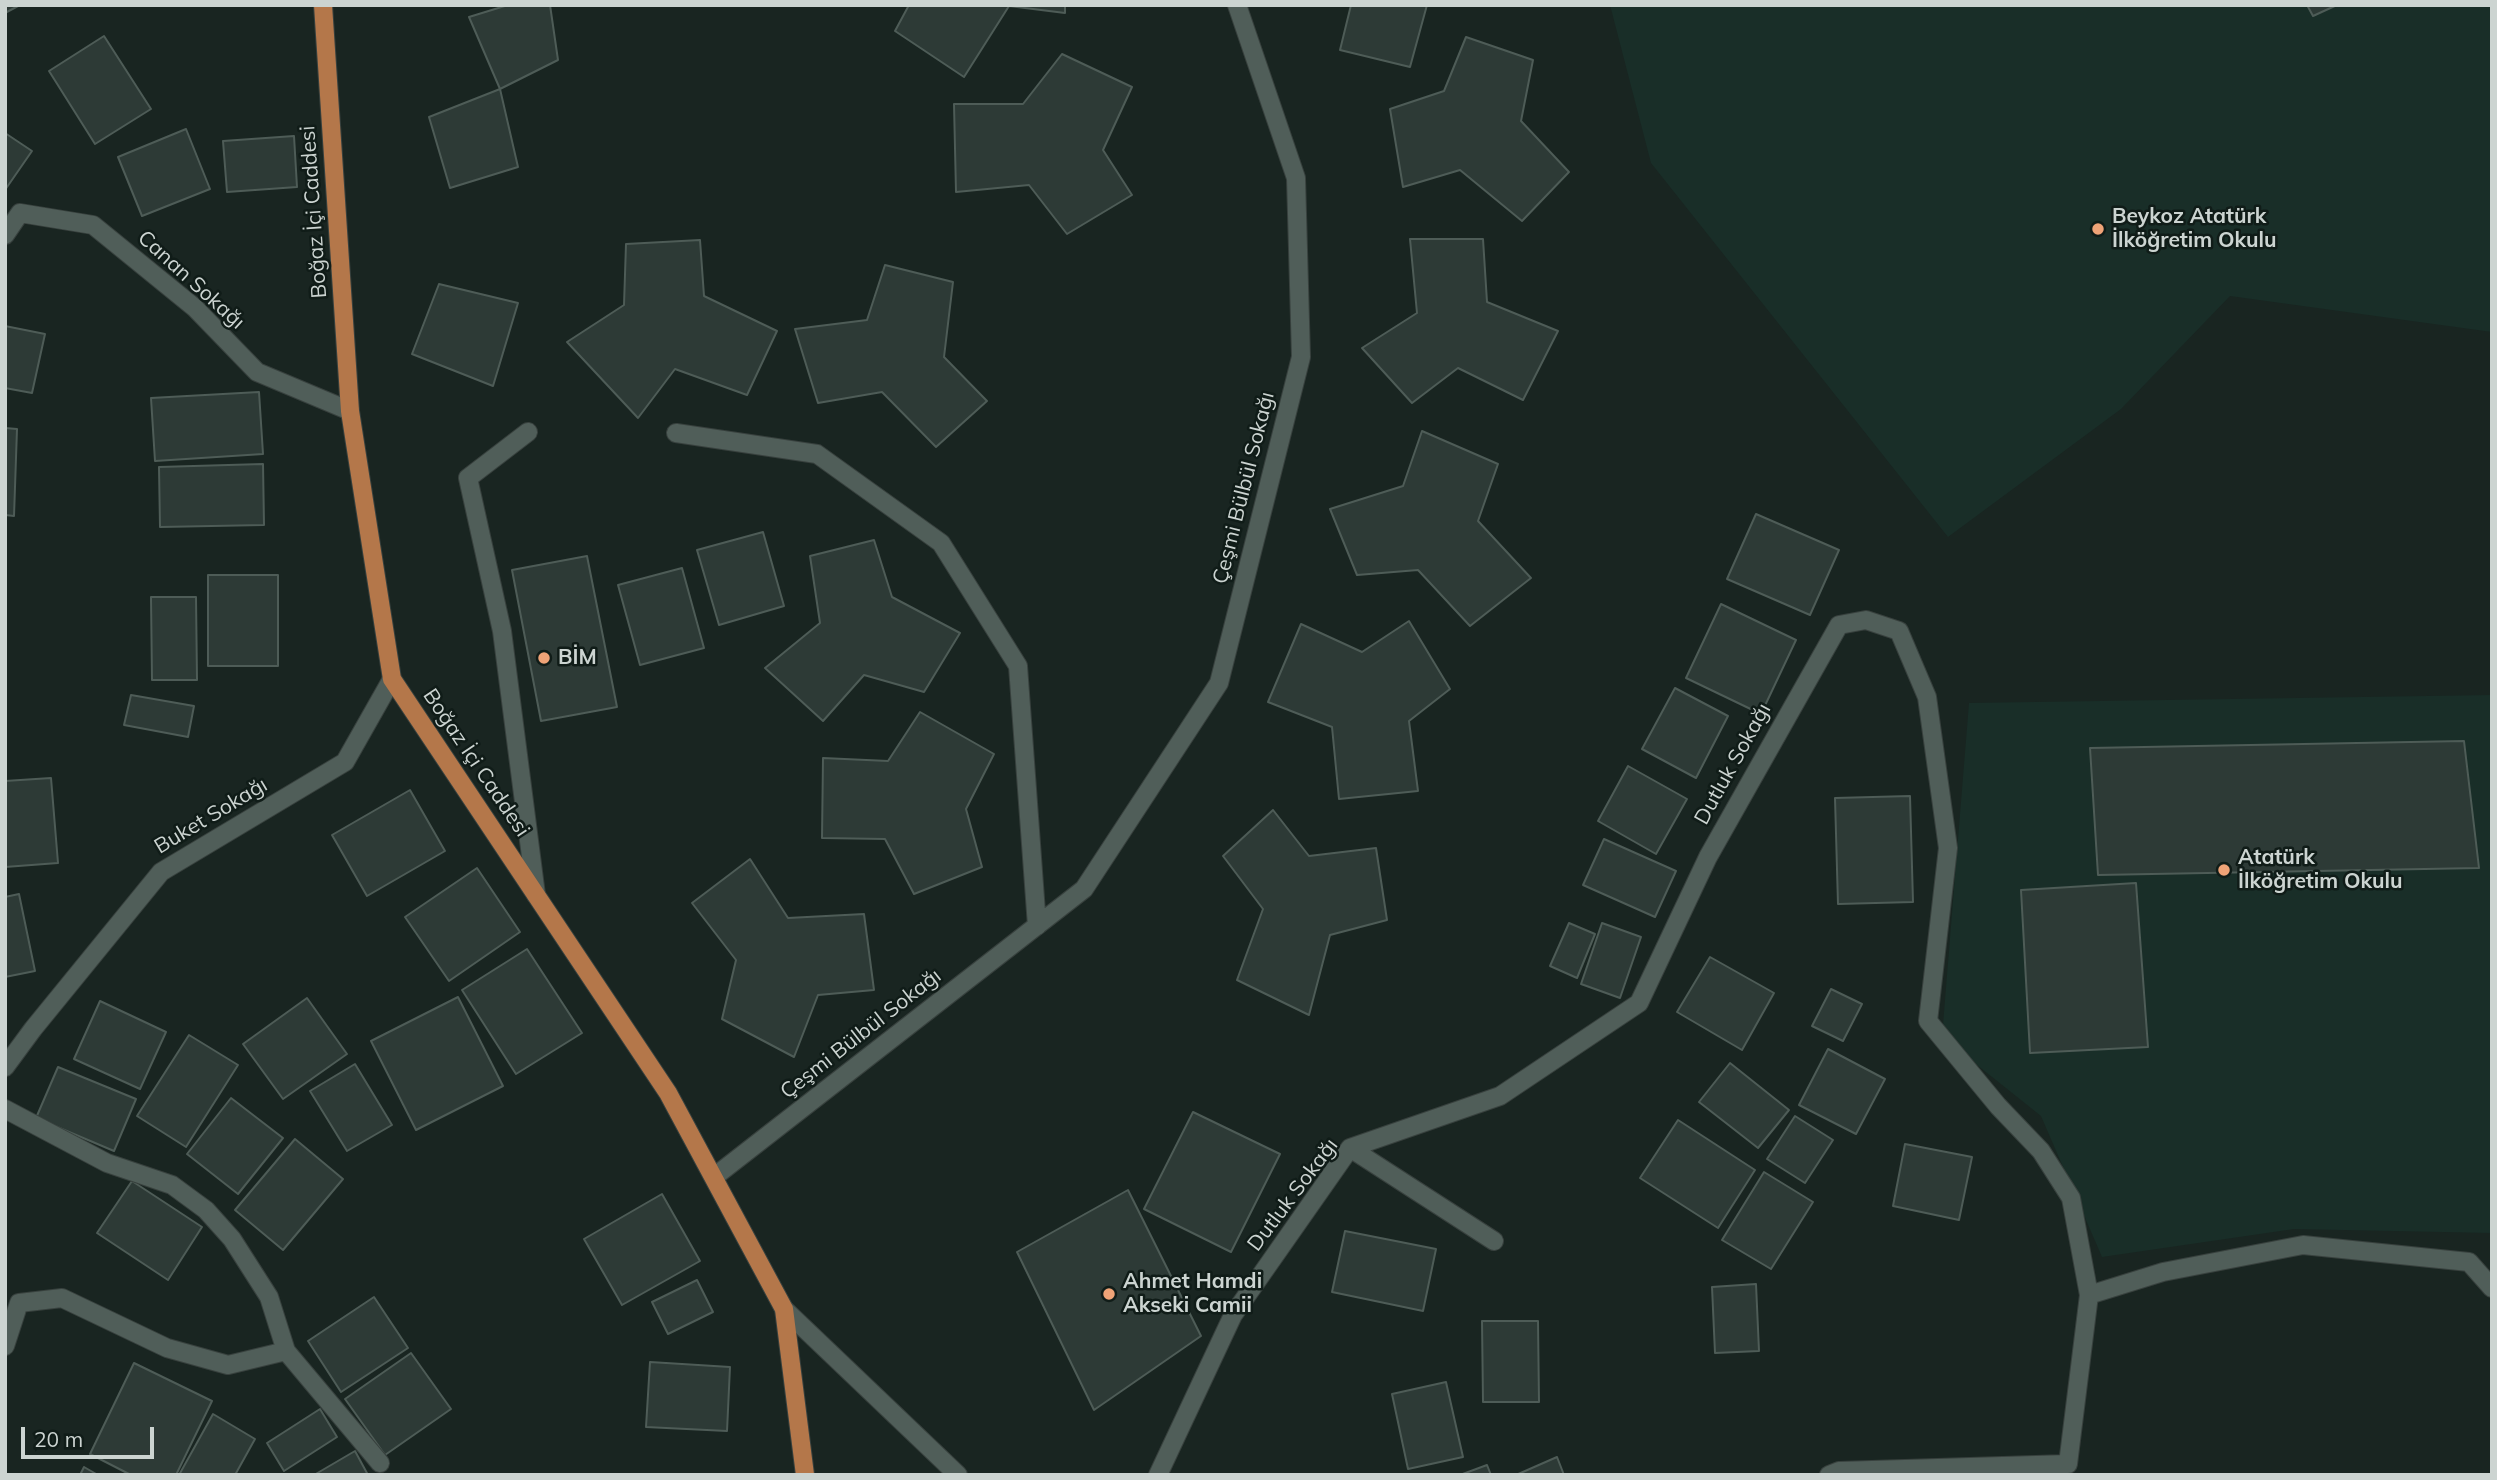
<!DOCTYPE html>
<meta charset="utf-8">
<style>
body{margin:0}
#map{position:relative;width:2497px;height:1480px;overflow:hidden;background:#192521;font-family:Mulish,sans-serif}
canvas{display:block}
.frame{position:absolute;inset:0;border:7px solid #ccd4d1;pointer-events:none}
.scale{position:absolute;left:21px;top:1427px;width:133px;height:32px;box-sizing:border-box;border:4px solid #ccd4d1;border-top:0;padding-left:9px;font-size:21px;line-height:24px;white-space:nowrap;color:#ccd4d1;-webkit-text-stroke:5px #101c18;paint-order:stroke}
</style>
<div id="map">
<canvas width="2497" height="1480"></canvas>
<div class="frame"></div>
<div class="scale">20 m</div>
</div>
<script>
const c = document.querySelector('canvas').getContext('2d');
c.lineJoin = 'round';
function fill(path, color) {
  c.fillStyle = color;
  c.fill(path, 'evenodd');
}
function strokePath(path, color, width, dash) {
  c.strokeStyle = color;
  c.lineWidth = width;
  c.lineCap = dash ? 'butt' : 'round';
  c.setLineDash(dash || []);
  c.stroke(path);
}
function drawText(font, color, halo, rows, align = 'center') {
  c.font = font + ' Mulish,sans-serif';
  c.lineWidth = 5;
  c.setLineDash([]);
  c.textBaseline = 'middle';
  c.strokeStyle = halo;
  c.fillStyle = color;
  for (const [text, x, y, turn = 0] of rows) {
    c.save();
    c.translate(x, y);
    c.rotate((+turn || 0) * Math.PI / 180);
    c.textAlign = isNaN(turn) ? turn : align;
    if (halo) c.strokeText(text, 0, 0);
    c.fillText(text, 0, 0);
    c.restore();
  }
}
fill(new Path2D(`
 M1610 5H2492V332L2230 296 2121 409 1948 537 1651 163Z
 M2492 695V1233L2294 1229 2102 1257 2041 1116 1942 1037 1969 703Z`), '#192e28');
const building = new Path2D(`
 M5 5H20L5 13Z
 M508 5H550L558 60 500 89 469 17Z
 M909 5H1065V13L1009 6 964 77 895 31Z
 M1351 5H1427L1410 67 1340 50Z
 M2307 5H2337L2313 16Z
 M104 36 151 109 95 144 49 71Z
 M1466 37 1533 60 1521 121 1569 172 1522 221 1460 170 1403 187 1390 109 1444 91Z
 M1062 54 1132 87 1103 150 1132 195 1067 234 1029 185 956 192 954 104H1023Z
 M500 89 518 167 450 188 429 117Z
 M186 129 210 189 142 216 118 157Z
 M5 133 32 151 5 190Z
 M294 136 297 187 227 192 223 141Z
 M1410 239H1483L1487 302 1558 331 1523 400 1458 368 1412 403 1362 348 1417 313Z
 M700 240 704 296 777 331 747 395 675 369 638 418 567 342 624 305 626 244Z
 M885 265 953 282 944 357 987 401 936 447 882 392 818 403 795 329 867 320Z
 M439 284 518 303 493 386 412 354Z
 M5 326 45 334 32 393 5 388Z
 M259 392 263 454 155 461 151 398Z
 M5 428 17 429 14 516 5 515Z
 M1422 431 1498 464 1478 521 1531 578 1470 626 1418 570 1357 575 1330 509 1403 486Z
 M263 464 264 525 160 527 159 467Z
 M1756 514 1839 550 1810 615 1727 579Z
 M763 532 784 606 719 625 697 550Z
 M874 540 892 597 960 633 924 692 864 675 823 721 765 668 820 623 810 556Z
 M587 556 617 707 541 721 512 570Z
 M682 568 704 648 640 665 618 585Z
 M208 575H278V666H208Z
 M151 597H196L197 680H152Z
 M1721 604 1796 640 1761 714 1686 678Z
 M1409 621 1450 689 1409 721 1418 791 1339 799 1332 727 1268 702 1301 624 1362 652Z
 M1675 688 1728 716 1696 778 1642 749Z
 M131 695 194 706 188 737 124 725Z
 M920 712 994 754 966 809 982 867 914 894 885 839 822 838 823 758 888 761Z
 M2464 741 2479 868 2098 875 2090 748Z
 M1628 766 1687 799 1656 854 1598 821Z
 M51 778 58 863 5 867V781Z
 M410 790 445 851 367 896 332 835Z
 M1910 796 1913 902 1838 904 1835 798Z
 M1273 810 1309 856 1376 848 1387 920 1330 935 1309 1015 1237 980 1263 909 1223 856Z
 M1604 839 1676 871 1655 917 1583 885Z
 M750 859 788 918 864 914 874 990 818 995 794 1057 722 1019 736 960 692 903Z
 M477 868 520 932 449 981 405 917Z
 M2136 883 2148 1047 2030 1053 2021 890Z
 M19 894 35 971 5 977V897Z
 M1569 923 1595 934 1577 978 1550 966Z
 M1602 923 1641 937 1620 998 1581 984Z
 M527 949 582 1033 516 1074 462 990Z
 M1710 957 1774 993 1742 1050 1677 1012Z
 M1831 989 1862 1004 1843 1041 1812 1026Z
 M458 997 503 1086 416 1130 371 1041Z
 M307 998 347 1054 283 1099 243 1044Z
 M100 1001 166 1032 140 1089 74 1059Z
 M189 1035 238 1065 186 1147 137 1116Z
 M1828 1049 1885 1079 1856 1134 1799 1105Z
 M1730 1063 1789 1110 1758 1148 1699 1102Z
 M355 1064 392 1125 347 1151 310 1091Z
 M58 1067 136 1099 114 1151 36 1118Z
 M231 1098 283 1138 238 1194 187 1154Z
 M1193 1112 1280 1154 1231 1252 1144 1209Z
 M1795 1116 1833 1140 1805 1183 1767 1159Z
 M1678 1120 1755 1170 1718 1228 1640 1178Z
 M295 1139 343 1179 283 1250 235 1210Z
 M1905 1144 1972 1157 1959 1220 1893 1206Z
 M1764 1172 1813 1202 1771 1269 1722 1240Z
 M132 1181 202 1227 168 1280 97 1233Z
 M1128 1190 1201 1336 1094 1410 1017 1252Z
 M662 1194 700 1261 622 1305 584 1239Z
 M1345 1231 1436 1249 1423 1311 1332 1292Z
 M697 1280 713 1312 668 1334 652 1302Z
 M1756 1284 1759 1351 1715 1353 1712 1287Z
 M374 1297 408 1348 341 1392 308 1341Z
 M1482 1321H1538L1539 1402H1483Z
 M411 1353 451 1409 385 1455 345 1399Z
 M650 1362 730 1367 727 1431 646 1427Z
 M134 1363 212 1401 176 1475H131L90 1454Z
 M1446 1382 1463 1457 1408 1469 1392 1394Z
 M320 1409 337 1437 284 1471 267 1443Z
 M213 1414 255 1439 235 1475H179Z
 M355 1451 368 1475H314Z
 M1557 1457 1564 1475H1516Z
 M1487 1465 1491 1475H1460Z
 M84 1467 98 1475H80Z`);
fill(building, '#2d3a36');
strokePath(building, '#4e5c57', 2);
const minor = new Path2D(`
 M5 235 20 213 93 225 195 308 257 372 350 411
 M528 432 468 478 502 631 536 895
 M676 433 817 454 941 543 1018 666 1037 926
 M5 1067 33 1029 161 872 345 762 392 679
 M5 1109 107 1163 172 1185 206 1210 232 1239 269 1297 286 1351 228 1365 167 1348 62 1298 19 1303 5 1346
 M1350 1148 1494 1241
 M714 1177 1084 889 1219 683 1301 357 1296 178 1237 5
 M784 1309 958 1475
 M286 1351 380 1463
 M1158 1475 1233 1315 1350 1148 1500 1096 1639 1003 1708 857 1839 625 1866 620 1899 631 1927 697 1948 848 1928 1021 1998 1106 2041 1151 2071 1198 2089 1295
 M1829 1475 1839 1471 2068 1464 2089 1295 2163 1272 2303 1245 2469 1262 2492 1288`);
const major = new Path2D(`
 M323 5 350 411 392 679 668 1093 784 1309 805 1475`);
strokePath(minor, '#38413e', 20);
strokePath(major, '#38413e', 20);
strokePath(minor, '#505e59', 18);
strokePath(major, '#b4774a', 18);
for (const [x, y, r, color] of [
 [2098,229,7,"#efa377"],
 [544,658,7,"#efa377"],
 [2224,870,7,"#efa377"],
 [1109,1294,7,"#efa377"]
]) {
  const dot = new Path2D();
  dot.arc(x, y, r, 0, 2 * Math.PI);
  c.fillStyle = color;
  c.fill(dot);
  strokePath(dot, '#101c18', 2.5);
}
drawText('21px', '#ccd4d1', '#101c18', [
 ["Boğaz İçi Caddesi",314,212,-94],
 ["Canan Sokağı",191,280,42],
 ["Çeşmi Bülbül Sokağı",1244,488,-76],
 ["Boğaz İçi Caddesi",476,763,56],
 ["Dutluk Sokağı",1733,764,-61],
 ["Buket Sokağı",211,816,-31],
 ["Çeşmi Bülbül Sokağı",861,1034,-38],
 ["Dutluk Sokağı",1293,1195,-53]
]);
drawText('bold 21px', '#ccd4d1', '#101c18', [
 ["Beykoz Atatürk",2112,217],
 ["İlköğretim Okulu",2112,241],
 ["BİM",558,658],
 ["Atatürk",2238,858],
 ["İlköğretim Okulu",2238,882],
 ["Ahmet Hamdi",1123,1282],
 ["Akseki Camii",1123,1306]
], 'left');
</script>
